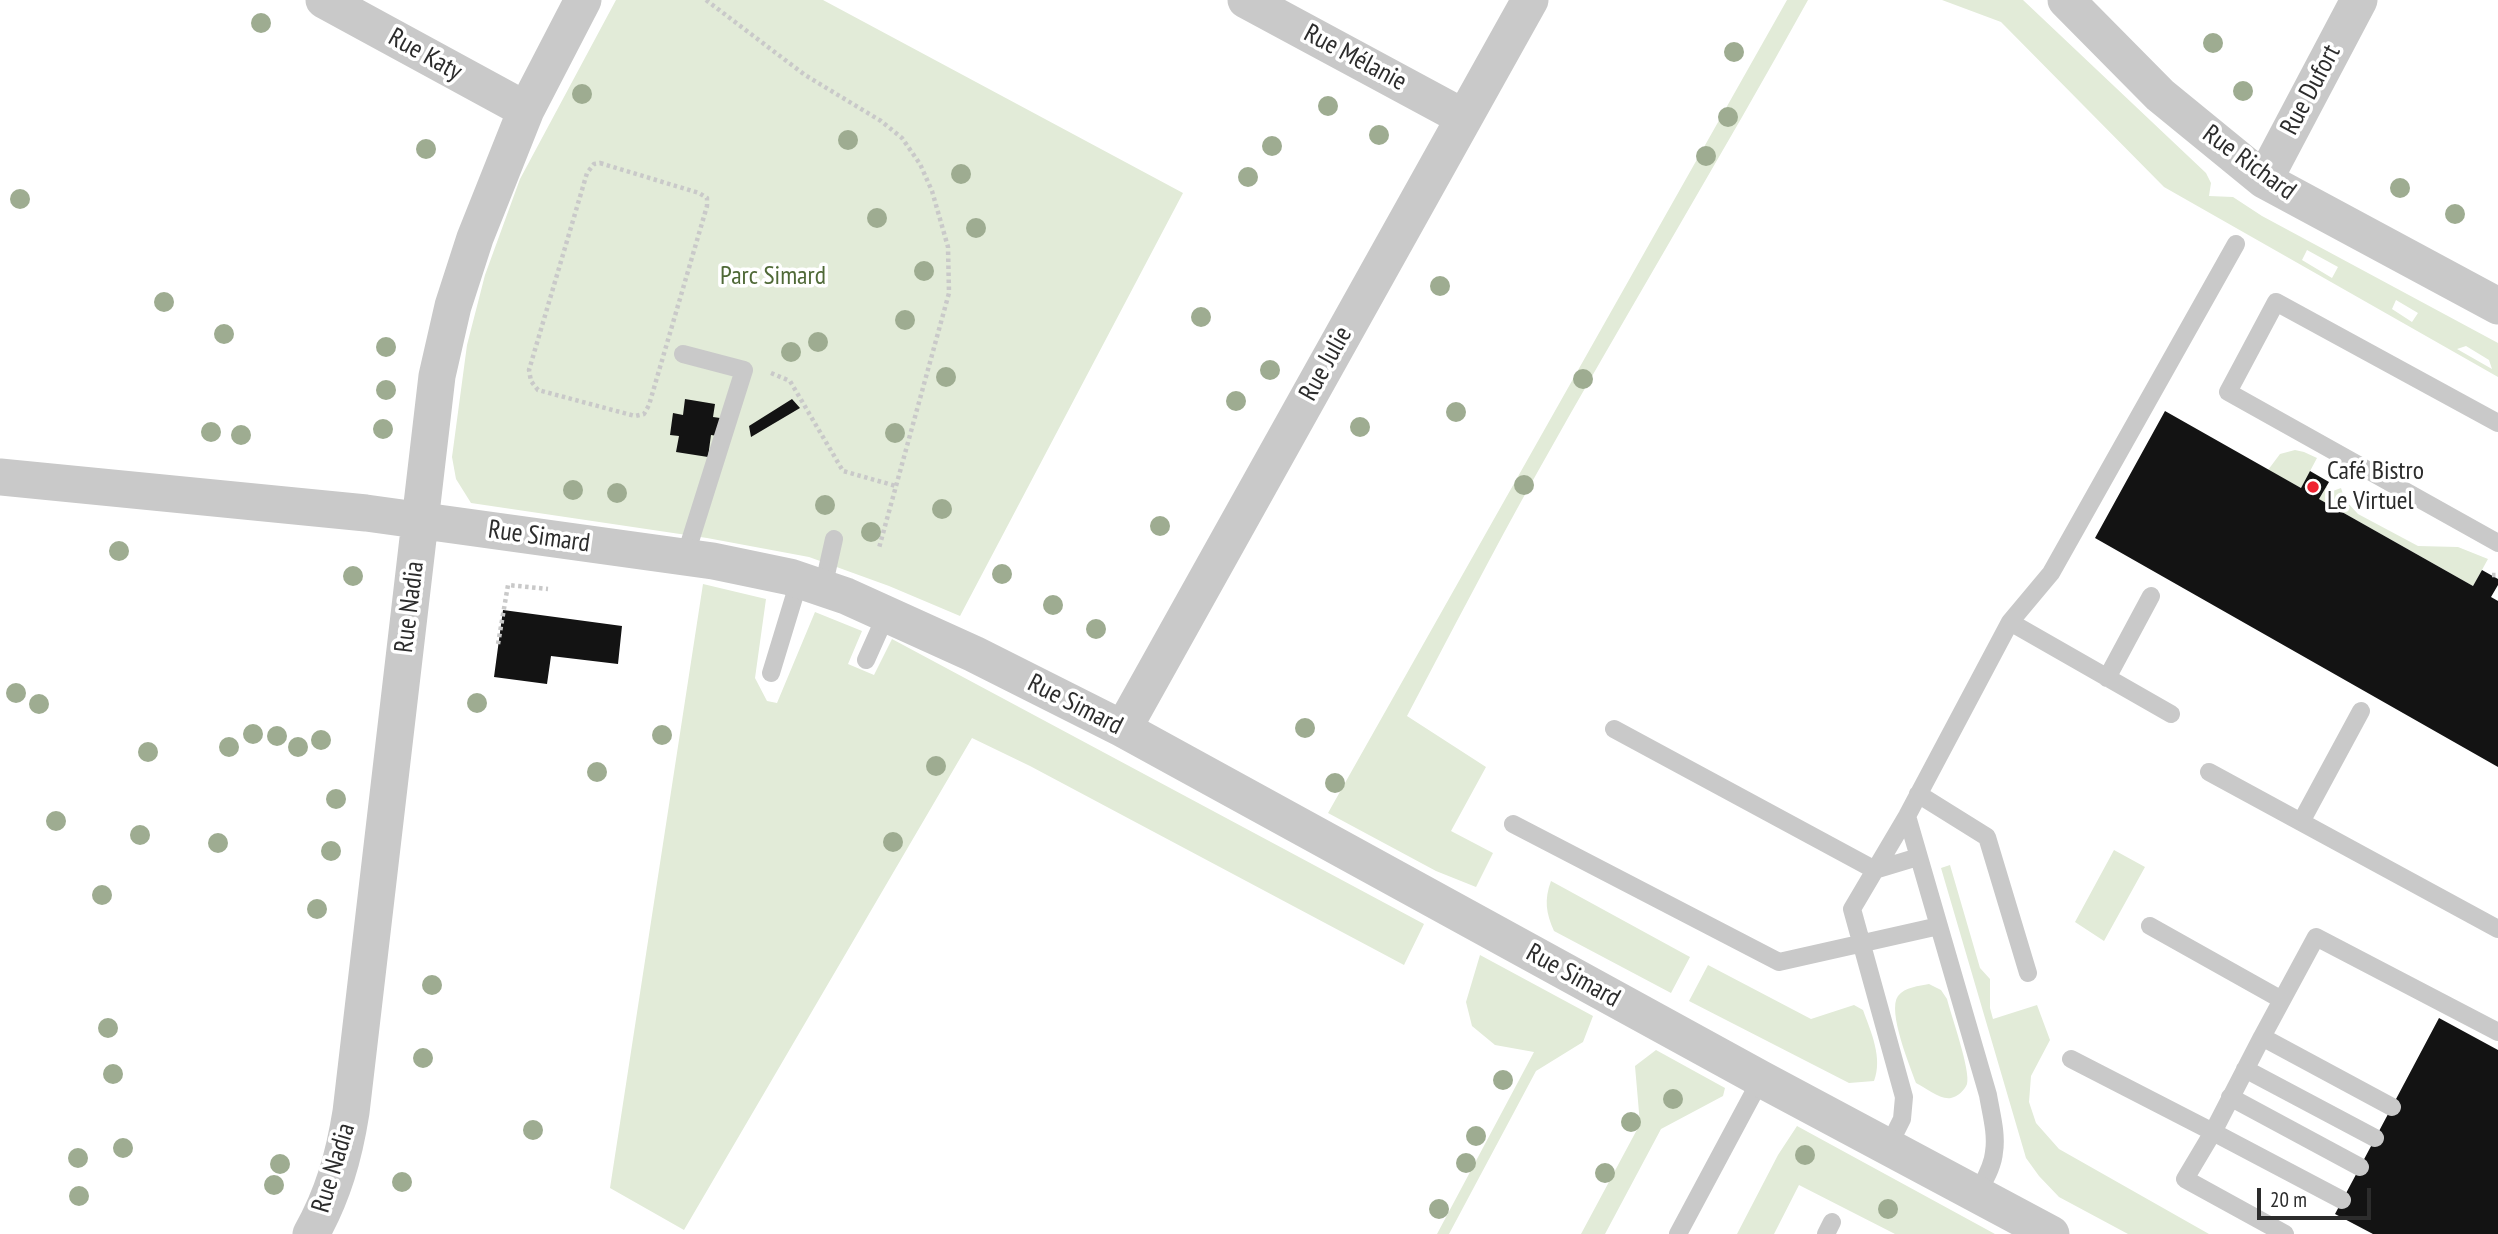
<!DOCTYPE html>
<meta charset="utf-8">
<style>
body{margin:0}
#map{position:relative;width:2498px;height:1234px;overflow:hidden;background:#fff;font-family:"PT Sans Narrow",sans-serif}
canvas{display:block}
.scale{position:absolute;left:2257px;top:1188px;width:114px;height:32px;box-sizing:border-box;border:4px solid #2c2c2c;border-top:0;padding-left:9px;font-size:21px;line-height:24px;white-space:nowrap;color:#2c2c2c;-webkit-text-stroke:5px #fff;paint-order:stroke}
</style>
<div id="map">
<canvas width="2498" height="1234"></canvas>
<div class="scale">20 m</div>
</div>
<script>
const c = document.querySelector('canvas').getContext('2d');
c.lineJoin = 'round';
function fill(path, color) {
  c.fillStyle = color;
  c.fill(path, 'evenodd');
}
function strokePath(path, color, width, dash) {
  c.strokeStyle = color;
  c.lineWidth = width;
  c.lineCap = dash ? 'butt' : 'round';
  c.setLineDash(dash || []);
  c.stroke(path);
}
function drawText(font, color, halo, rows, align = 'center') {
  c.font = font + ' "PT Sans Narrow",sans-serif';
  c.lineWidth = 7;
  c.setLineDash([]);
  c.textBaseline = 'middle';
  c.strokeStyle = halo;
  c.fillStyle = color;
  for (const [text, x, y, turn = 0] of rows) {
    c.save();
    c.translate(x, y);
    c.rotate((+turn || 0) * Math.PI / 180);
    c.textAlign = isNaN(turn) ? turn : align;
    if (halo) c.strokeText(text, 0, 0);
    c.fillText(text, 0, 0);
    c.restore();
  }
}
fill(new Path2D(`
 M616 0H823L1183 193 960 616 889 586 809 557 707 538 471 503 456 479 452 457 467 345 485 275 520 179Z
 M1787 0H1808C1720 159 1626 314 1537 473 1492 553 1450 635 1407 716L1486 767 1451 831 1493 853 1476 887 1436 871 1328 813Z
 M1942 0H2023L2206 173 2211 183 2209 196 2233 197 2262 216 2498 343V377L2164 187 2001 22ZM2307 250 2338 267 2332 278 2302 260ZM2396 300 2418 313 2412 322 2392 309ZM2466 346 2489 360 2492 369 2457 349Z
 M2295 450 2304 452 2317 458 2301 488 2268 470 2280 454Z
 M2326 487 2333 491 2341 488 2345 500 2358 514 2418 546 2458 547 2488 559 2473 586 2319 499Z
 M703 584 766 599 755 678 767 701 777 703 815 612 862 631 848 664 874 675 892 639 1424 924 1404 965 1030 766 972 738 684 1230 610 1188Z
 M2114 850 2145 867 2104 941 2075 922Z
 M1950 865 1980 968 1990 979V1008L1993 1019 2037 1005 2050 1040 2031 1076 2029 1102 2036 1123 2059 1149 2209 1234H2128L2059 1197 2039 1176 2026 1158 1941 868Z
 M1551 881 1690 957 1671 993 1554 931C1546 913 1544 900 1551 881Z
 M1480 955 1593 1016 1583 1042 1536 1071 1449 1234H1437L1534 1052 1495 1045 1472 1026 1466 1002Z
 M1708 965 1811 1019 1854 1005 1863 1010C1871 1032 1883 1058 1874 1081L1849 1083 1689 1001Z
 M1929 984 1941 990 1947 999C1951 1015 1971 1071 1967 1084 1965 1090 1957 1097 1951 1098 1940 1100 1926 1088 1916 1083 1910 1066 1887 1011 1898 996 1905 987 1919 986 1929 984Z
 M1656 1050 1725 1088 1723 1096 1661 1129 1605 1234H1581L1640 1124 1635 1066Z
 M1797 1126 1995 1234H1895L1799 1185 1774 1234H1737L1778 1155Z`), '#e2ebd8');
fill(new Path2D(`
 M685 399 715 404 713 417 720 418 718 436 711 435 708 457 676 452 679 436 670 435 673 413 683 415Z
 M792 399 800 408 751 437 749 426Z
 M2165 411 2301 488 2310 471 2329 482 2319 499 2473 586 2482 570 2498 579V585L2491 597 2498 601V767L2095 538Z
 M503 610 622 626 618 664 551 656 547 684 494 677Z
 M2439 1018 2498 1050V1234H2373L2335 1214Z`), '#131313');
strokePath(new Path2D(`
 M706 0 805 75 881 121 902 138 920 164 932 191 948 247 949 293 879 548
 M600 163 699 193 707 198V206L649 405 644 414 635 416 538 390 531 381 529 370 587 173 594 164Z
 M771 373 790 381 843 471 896 486
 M2492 575H2498
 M498 644 508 585 548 589`), '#c9c9c9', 4.5, [3.5, 3.5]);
strokePath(new Path2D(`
 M683 354 744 370 685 557
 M2498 423 2276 302 2228 392 2498 543
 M823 588 834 539
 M866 660 887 613
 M771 673 799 581
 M2107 678 2151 596
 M2171 714 2010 622 2051 573 2236 244
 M1614 729 1875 870 1918 857
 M2209 772 2498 929
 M1918 794 1987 837 2028 973
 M1907 816 1988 1095C1991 1113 1997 1134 1994 1152 1993 1167 1983 1182 1977 1195
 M2301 822 2361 711
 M1513 824 1779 962 1939 926
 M2150 926 2282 1000
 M2262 1037 2316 937 2498 1032
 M2071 1059 2213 1132 2185 1179 2285 1234
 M2245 1069 2375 1138
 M2230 1097 2360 1167
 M1888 1147 1902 1119 1904 1097 1852 909 1907 816 2010 622
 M2342 1200 2213 1132 2262 1037 2392 1107
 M1678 1234 1761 1079
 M1826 1234 1832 1222`), '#c9c9c9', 18);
strokePath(new Path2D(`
 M324 0 526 110
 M1246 0 1463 117
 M2066 0 2160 95 2264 180 2498 306
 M2264 180 2359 0
 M0 477 366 513 713 561 790 577 846 596 974 654 1123 729 1761 1079 2051 1234
 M1123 729 1530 0
 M311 1234C333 1195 344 1156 351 1112L437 376 453 306 475 238 526 110 583 0`), '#c9c9c9', 37);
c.fillStyle = '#9eac91';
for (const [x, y] of [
 [261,23],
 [2213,43],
 [1734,52],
 [2243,91],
 [582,94],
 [1328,106],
 [1728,117],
 [1379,135],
 [848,140],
 [1272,146],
 [426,149],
 [1706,156],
 [961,174],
 [1248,177],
 [2400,188],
 [20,199],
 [2455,214],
 [877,218],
 [976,228],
 [924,271],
 [1440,286],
 [164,302],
 [1201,317],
 [905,320],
 [224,334],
 [818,342],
 [386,347],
 [791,352],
 [1270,370],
 [946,377],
 [1583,379],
 [386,390],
 [1236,401],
 [1456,412],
 [1360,427],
 [383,429],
 [211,432],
 [895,433],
 [241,435],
 [1524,485],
 [573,490],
 [617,493],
 [825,505],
 [942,509],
 [1160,526],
 [871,532],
 [119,551],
 [1002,574],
 [353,576],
 [1053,605],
 [1096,629],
 [16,693],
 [477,703],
 [39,704],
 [1305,728],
 [253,734],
 [662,735],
 [277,736],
 [321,740],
 [229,747],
 [298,747],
 [148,752],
 [936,766],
 [597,772],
 [1335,783],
 [336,799],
 [56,821],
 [140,835],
 [893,842],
 [218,843],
 [331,851],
 [102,895],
 [317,909],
 [432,985],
 [108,1028],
 [423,1058],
 [113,1074],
 [1503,1080],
 [1673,1099],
 [1631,1122],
 [533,1130],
 [1476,1136],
 [123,1148],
 [1805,1155],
 [78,1158],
 [1466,1163],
 [280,1164],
 [1605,1173],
 [402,1182],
 [274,1185],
 [79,1196],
 [1439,1209],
 [1888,1209]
]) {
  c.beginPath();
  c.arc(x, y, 10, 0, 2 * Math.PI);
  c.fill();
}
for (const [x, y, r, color] of [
 [2313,487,7,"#ef2231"]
]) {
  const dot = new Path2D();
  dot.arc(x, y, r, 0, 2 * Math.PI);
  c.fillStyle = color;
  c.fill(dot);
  strokePath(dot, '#fff', 2.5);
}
drawText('26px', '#2c2c2c', '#fff', [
 ["Rue Katy",425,55,29],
 ["Rue Mélanie",1355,58,28],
 ["Rue Dufort",2311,90,-62],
 ["Rue Richard",2249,163,36],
 ["Rue Julie",1326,364,-61],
 ["Rue Simard",539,537,8],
 ["Rue Nadia",410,607,-83],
 ["Rue Simard",1075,705,27],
 ["Rue Simard",1573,976,29],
 ["Rue Nadia",334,1168,-73]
]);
drawText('26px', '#4f6937', '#fff', [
 ["Parc Simard",773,277]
]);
drawText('26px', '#2c2c2c', '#fff', [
 ["Café Bistro",2327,472],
 ["Le Virtuel",2327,502]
], 'left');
</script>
